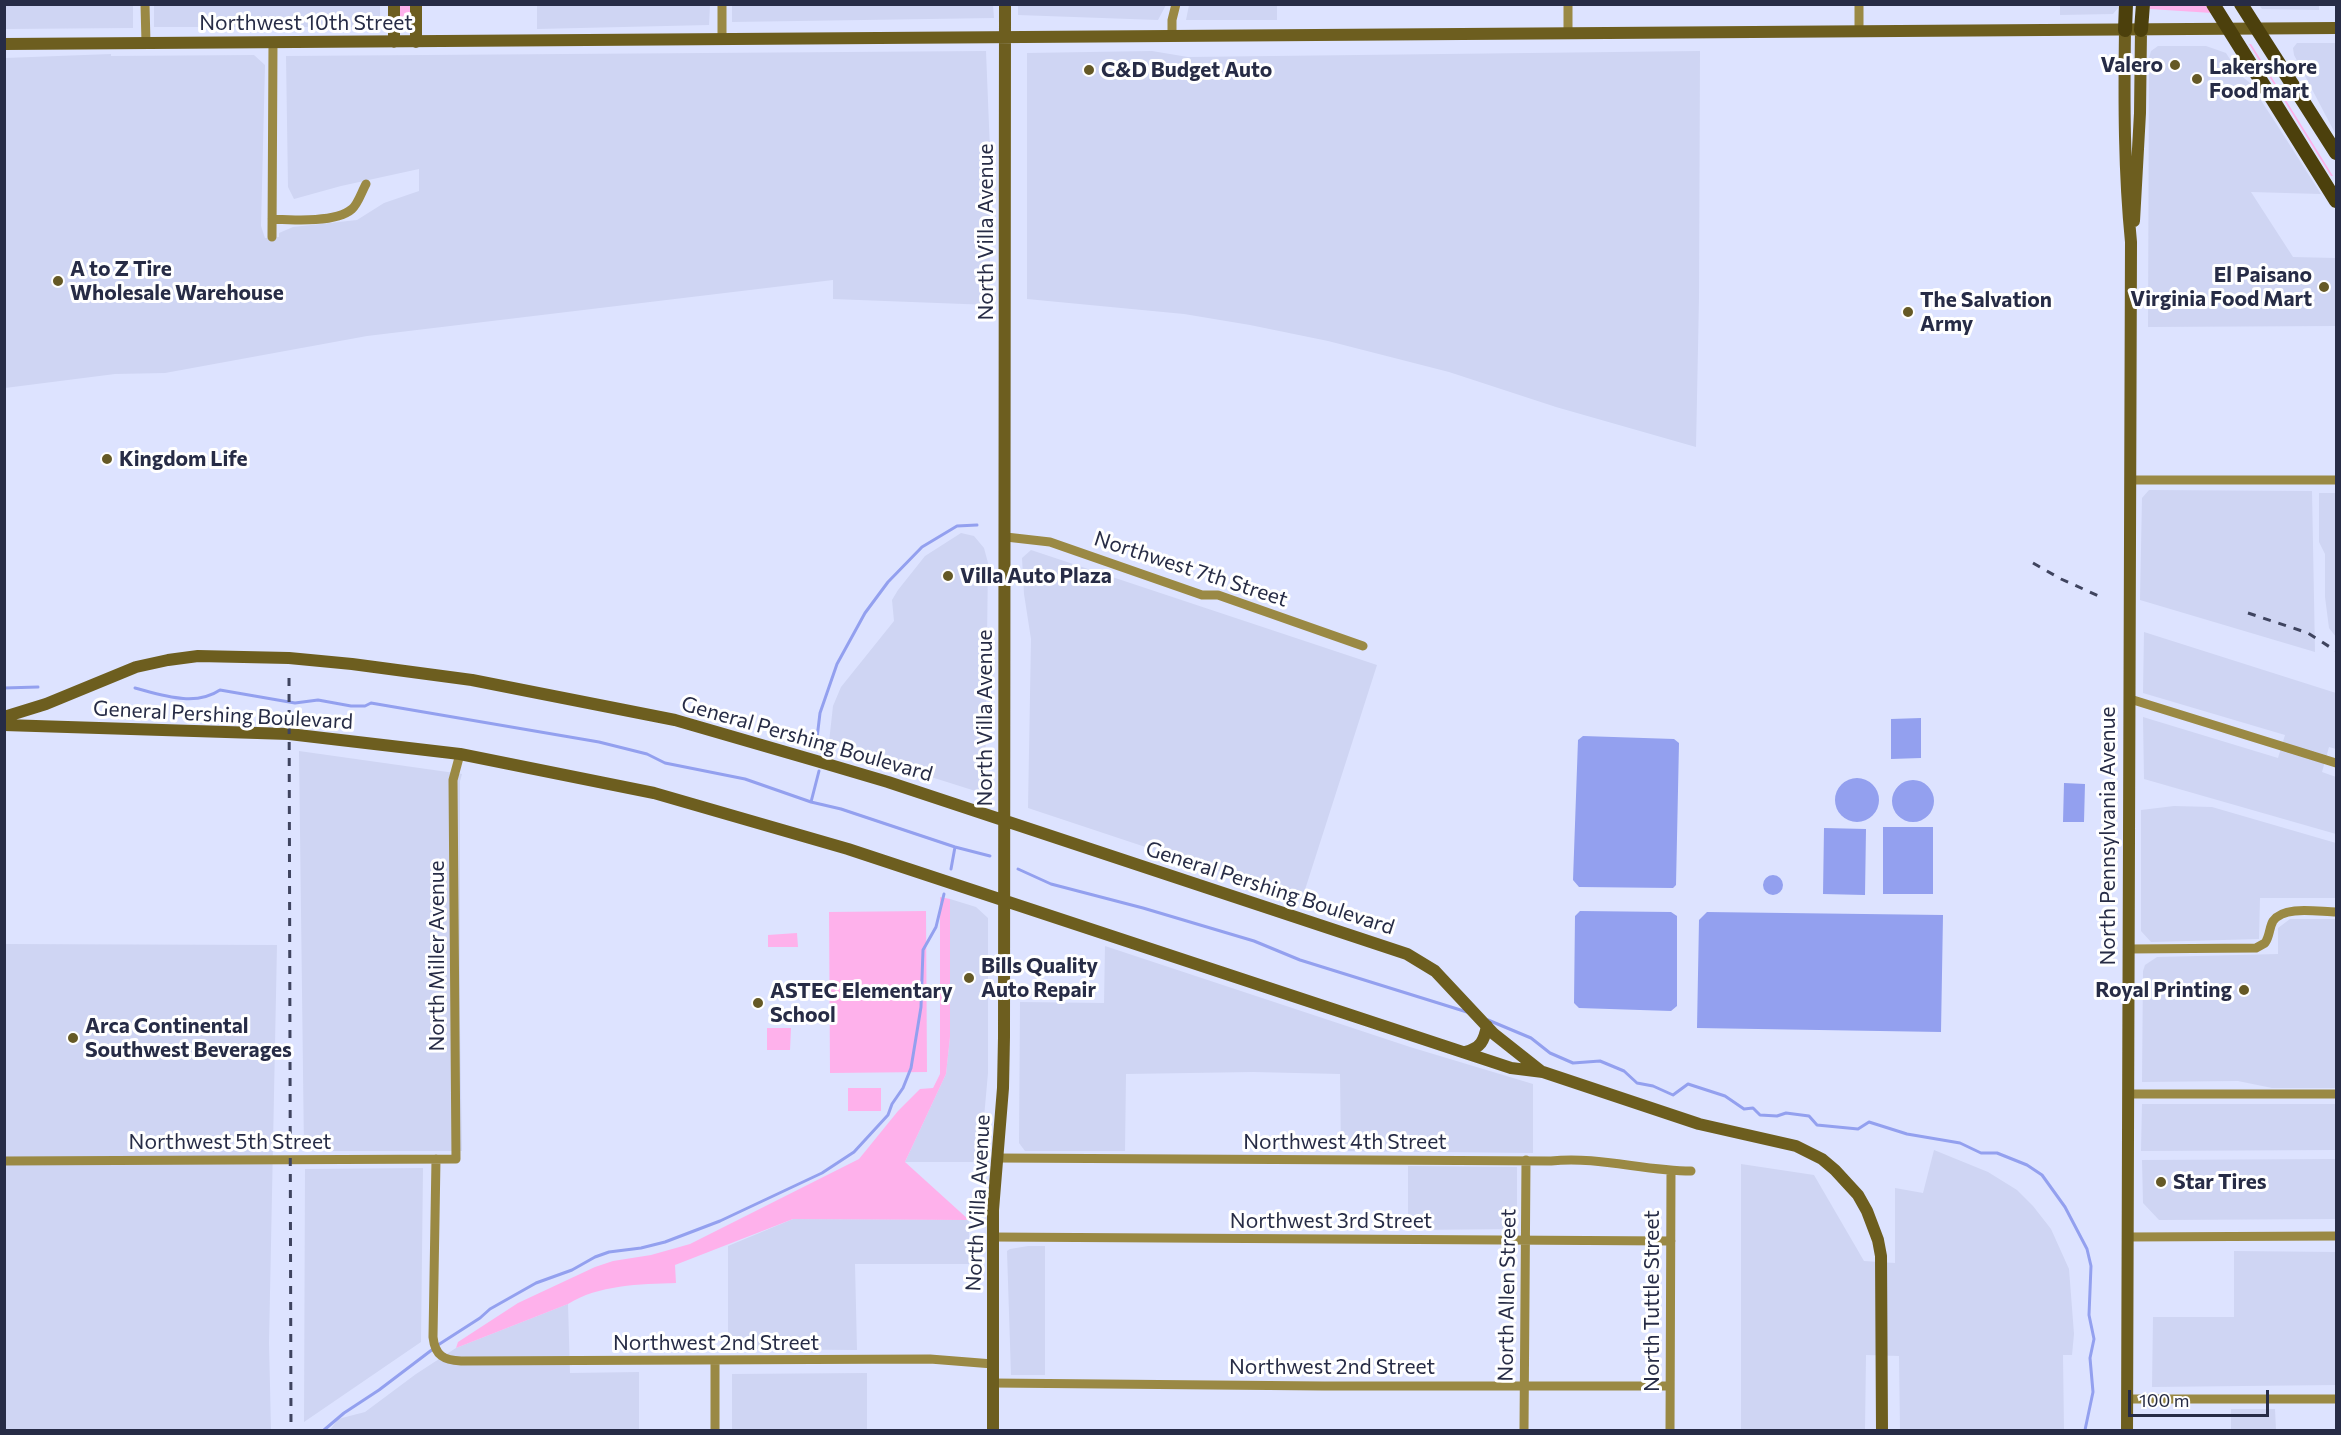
<!DOCTYPE html>
<style>
body{margin:0}
#map{position:relative;width:2341px;height:1435px;overflow:hidden;background:#dde3ff;font-family:Commissioner,sans-serif}
canvas{display:block}
.frame{position:absolute;inset:0;border:6px solid #272c46;pointer-events:none}
.scale{position:absolute;left:2128px;top:1390px;width:141px;height:27px;box-sizing:border-box;border:3px solid #272c46;border-top:0;padding-left:8px;font-size:18px;line-height:21px;white-space:nowrap;color:#272c46;-webkit-text-stroke:4px #fff;paint-order:stroke}
</style>
<div id="map">
<canvas width="2341" height="1435"></canvas>
<div class="frame"></div>
<div class="scale">100 m</div>
</div>
<script>
const c = document.querySelector('canvas').getContext('2d');
c.lineJoin = 'round';
function fill(path, color) {
  c.fillStyle = color;
  c.fill(path, 'evenodd');
}
function strokePath(path, color, width, dash) {
  c.strokeStyle = color;
  c.lineWidth = width;
  c.lineCap = dash ? 'butt' : 'round';
  c.setLineDash(dash || []);
  c.stroke(path);
}
function drawText(font, color, halo, rows, align = 'center') {
  c.font = font + ' Commissioner,sans-serif';
  c.lineWidth = 6;
  c.setLineDash([]);
  c.textBaseline = 'middle';
  c.strokeStyle = halo;
  c.fillStyle = color;
  for (const [text, x, y, turn = 0] of rows) {
    c.save();
    c.translate(x, y);
    c.rotate((+turn || 0) * Math.PI / 180);
    c.textAlign = isNaN(turn) ? turn : align;
    if (halo) c.strokeText(text, 0, 0);
    c.fillText(text, 0, 0);
    c.restore();
  }
}
fill(new Path2D(`
 M5 4 133 5V28L5 29Z
 M154 5H380V27H154Z
 M537 5H710L709 25 537 29Z
 M732 5H993L994 18 732 22Z
 M1018 5V4L1166 5 1158 20 1018 15Z
 M1189 5H1277V20H1186Z
 M2060 5H2118V8L2113 14 2060 15Z
 M2259 5H2319V10L2262 9Z
 M2297 43H2336V135L2294 55 2293 48Z
 M2158 46H2206L2226 53 2240 75 2249 82 2279 128 2321 194 2251 192 2293 257 2336 258V326L2148 327 2149 58 2151 51Z
 M986 51 990 151V305L833 299V280L367 336 165 373 115 374 5 388V58L111 54V56L254 55 265 65 261 226 265 238 279 237V233L293 227 357 220 384 203 419 191V169L341 186 294 199 288 187 286 56Z
 M1152 51 1188 57 1700 51 1699 298 1696 447 1556 407 1449 372 1328 341 1250 325 1184 314 1027 299V53Z
 M2149 490 2312 491 2315 652 2140 600 2142 498Z
 M2319 493H2336V637L2329 628 2325 597V554L2319 542Z
 M961 533 974 536 984 548 988 563 985 794 893 765 829 742 833 706 841 687 894 621 892 600 898 590 925 556Z
 M1031 550 1377 665 1302 899 1028 808 1031 639 1024 594 1022 558Z
 M2144 632 2336 693V749L2329 747 2322 772 2336 777V834L2144 779 2143 717 2278 758 2285 735 2143 693Z
 M299 751 462 774 460 781V1024L462 1151H304Z
 M2174 806 2212 807 2336 843V898H2260L2259 939 2151 942 2141 931V810Z
 M950 899 976 907 988 918V1073L980 1162H905L946 1074 950 1037Z
 M2290 919H2336V1088H2272L2238 1081 2142 1082 2143 971 2145 965 2157 957 2278 954V928Z
 M5 944 277 945 269 1343 271 1430H5Z
 M1105 946 1410 1047 1533 1084V1153L1341 1151 1340 1074 1253 1072 1126 1074 1125 1151H1025L1019 1143 1020 1002 1104 1003Z
 M2142 1104H2336V1150L2141 1151Z
 M1934 1150 1988 1172 2017 1190 2033 1206 2051 1229 2069 1269 2074 1334 2072 1355H2063L2064 1430H1900L1899 1356 1866 1355 1865 1430H1741V1164L1814 1175 1864 1261 1895 1263V1188L1923 1193Z
 M2336 1159V1219L2159 1220 2143 1203 2142 1160Z
 M1408 1166 1517 1167V1229L1408 1230Z
 M423 1168 421 1342 304 1422 305 1169Z
 M793 1219 969 1220V1264H855L857 1350 728 1349V1246Z
 M1028 1246H1045V1375H1011L1007 1251 1010 1249Z
 M2234 1251 2336 1252V1385L2152 1387 2153 1317H2234Z
 M568 1304 570 1373 639 1372V1430H330L338 1419 365 1412 416 1374 456 1348Z
 M867 1373V1430H732V1374Z
 M2231 1409H2275L2276 1430H2231Z`), '#cfd5f3');
fill(new Path2D(`
 M399 5H411L410 26 406 30 401 29 399 24Z
 M2150 5H2205L2212 13 2150 9Z
 M2249 44H2251L2333 176H2331Z
 M940 897 950 899V1037L946 1074 905 1162 969 1220 793 1219 675 1265 676 1283C640 1284 598 1285 568 1304L456 1348 458 1342 518 1303 595 1267 613 1261 651 1255 690 1244 859 1159 898 1111 920 1089 933 1088 940 1074Z
 M926 911 927 1072 830 1073 829 912Z
 M797 933 798 947H768V935Z
 M767 1028H791L790 1050H767Z
 M848 1088H881V1111H848Z`), '#feb1eb');
fill(new Path2D(`
 M1921 718V758L1891 759V719Z
 M1583 736 1674 739 1679 743 1676 885 1673 888 1579 887 1573 880 1578 740Z
 M1835 800a22 22 0 1 1 44 0a22 22 0 1 1-44 0Z
 M1892 801a21 21 0 1 1 42 0a21 21 0 1 1-42 0Z
 M2064 783 2085 784 2084 822H2063Z
 M1883 827H1933V894H1883Z
 M1824 828 1866 829 1865 895 1823 894Z
 M1763 885a10 10 0 1 1 20 0a10 10 0 1 1-20 0Z
 M1580 911 1671 912 1677 916V1006L1671 1011 1579 1008 1574 1003 1575 916Z
 M1707 912 1943 915 1941 1032 1697 1028 1699 920Z`), '#93a0ef');
strokePath(new Path2D(`
 M4 688 38 687
 M135 688C162 695 195 707 220 690L295 703 318 700 351 706H365L371 703 599 742 647 754 665 763 745 779 811 802 841 809 955 847 990 856
 M822 753 817 738 820 713 837 664 865 613 888 582 922 547 957 526 977 525
 M811 802 819 771
 M951 869 955 847
 M1018 869 1051 884 1143 908 1254 941 1300 960 1467 1012
 M1488 1020 1531 1038 1550 1053 1573 1063 1600 1061 1624 1071 1637 1083 1653 1086 1673 1095 1688 1084 1725 1096 1744 1109 1753 1108 1760 1115 1777 1116 1786 1113 1809 1116 1817 1125 1858 1129 1869 1122 1907 1134 1960 1143 1981 1153H1997L2027 1165 2042 1175 2065 1207 2087 1249 2091 1266 2089 1315 2094 1339 2090 1358 2093 1392 2085 1430
 M438 1345 480 1318 490 1309 536 1283 572 1270 595 1257 609 1252 641 1248 665 1242 720 1221 822 1173 854 1152 888 1115 892 1104 903 1088 911 1068 921 1007 923 950 936 927 944 894
 M324 1430 344 1413 379 1390 433 1349`), '#93a0ef', 3);
strokePath(new Path2D(`
 M145 4 146 43
 M1859 31V4
 M1568 33V4
 M1172 36V20L1176 4
 M722 39V4
 M272 219C292 220 336 223 352 209 358 204 362 191 366 184
 M272 237 273 42
 M2131 480H2336
 M1006 537 1050 542 1202 595H1218L1363 646
 M2130 699 2336 763
 M2129 949 2256 948 2265 943C2270 936 2269 928 2273 921 2284 905 2319 912 2336 912
 M2128 1094H2336
 M997 1158 1551 1161C1598 1156 1644 1171 1691 1171
 M436 1159 433 1337C435 1356 444 1360 461 1361L930 1359 993 1364
 M4 1161 456 1159 453 780 460 754
 M972 1210H993
 M992 1237 1671 1241
 M2128 1237 2336 1236
 M715 1361V1430
 M993 1383 1324 1386H1670
 M2127 1399H2336
 M1524 1430 1526 1160
 M1670 1430 1671 1171`), '#9a8944', 9);
strokePath(new Path2D(`
 M416 4V42
 M2125 30C2124 101 2124 172 2131 242L2127 1430
 M394 42V4
 M4 44 2336 28
 M2134 221 2140 113 2141 30
 M4 717 46 704 136 667 168 660 198 656 289 658 352 664 472 680 675 720 827 764 888 782 1407 954 1435 971 1494 1034 1542 1072
 M4 725 289 734 460 754 654 793 848 849 1511 1068 1543 1072 1699 1124 1796 1146 1822 1159 1835 1170 1858 1195 1867 1211 1878 1240 1881 1256 1882 1430
 M1465 1052C1481 1048 1484 1041 1487 1026
 M993 1430V1210L1003 1088 1004 1037 1005 4`), '#6d5e1f', 12);
strokePath(new Path2D(`
 M2213 4 2336 201
 M2241 4 2336 153
 M2125 30 2126 4
 M2141 30 2143 4`), '#4c400c', 14);
strokePath(new Path2D(`
 M2033 563 2061 579 2101 597
 M2248 613 2308 633 2336 651
 M289 678 291 1430`), '#3f445f', 3, [8, 8]);
for (const [x, y, r, color] of [
 [2175,65,6,"#655926"],
 [1089,70,6,"#655926"],
 [2197,79,6,"#655926"],
 [58,281,6,"#655926"],
 [2324,287,6,"#655926"],
 [1908,312,6,"#655926"],
 [107,459,6,"#655926"],
 [948,576,6,"#655926"],
 [969,978,6,"#655926"],
 [2244,990,6,"#655926"],
 [758,1003,6,"#655926"],
 [73,1038,6,"#655926"],
 [2161,1182,6,"#655926"]
]) {
  const dot = new Path2D();
  dot.arc(x, y, r, 0, 2 * Math.PI);
  c.fillStyle = color;
  c.fill(dot);
  strokePath(dot, '#fff', 2);
}
drawText('21px', '#272c46', '#fff', [
 ["Northwest 10th Street",306,23],
 ["North Villa Avenue",986,232,-90],
 ["Northwest 7th Street",1191,569,18],
 ["General Pershing Boulevard",223,715,3],
 ["North Villa Avenue",985,718,-90],
 ["General Pershing Boulevard",807,739,16],
 ["North Pennsylvania Avenue",2108,836,-90],
 ["General Pershing Boulevard",1270,888,18],
 ["North Miller Avenue",437,956,-90],
 ["Northwest 5th Street",230,1142],
 ["Northwest 4th Street",1345,1142],
 ["North Villa Avenue",978,1203,-87],
 ["Northwest 3rd Street",1331,1221],
 ["North Allen Street",1507,1295,-89],
 ["North Tuttle Street",1652,1301,-90],
 ["Northwest 2nd Street",716,1343],
 ["Northwest 2nd Street",1332,1367]
]);
drawText('bold 21px', '#272c46', '#fff', [
 ["Valero",2163,65,"right"],
 ["Lakershore",2209,67],
 ["Food mart",2209,91],
 ["C&D Budget Auto",1101,70],
 ["A to Z Tire",70,269],
 ["Wholesale Warehouse",70,293],
 ["El Paisano",2312,275,"right"],
 ["Virginia Food Mart",2312,299,"right"],
 ["The Salvation",1920,300],
 ["Army",1920,324],
 ["Kingdom Life",119,459],
 ["Villa Auto Plaza",960,576],
 ["Bills Quality",981,966],
 ["Auto Repair",981,990],
 ["Royal Printing",2232,990,"right"],
 ["ASTEC Elementary",770,991],
 ["School",770,1015],
 ["Arca Continental",85,1026],
 ["Southwest Beverages",85,1050],
 ["Star Tires",2173,1182]
], 'left');
</script>
